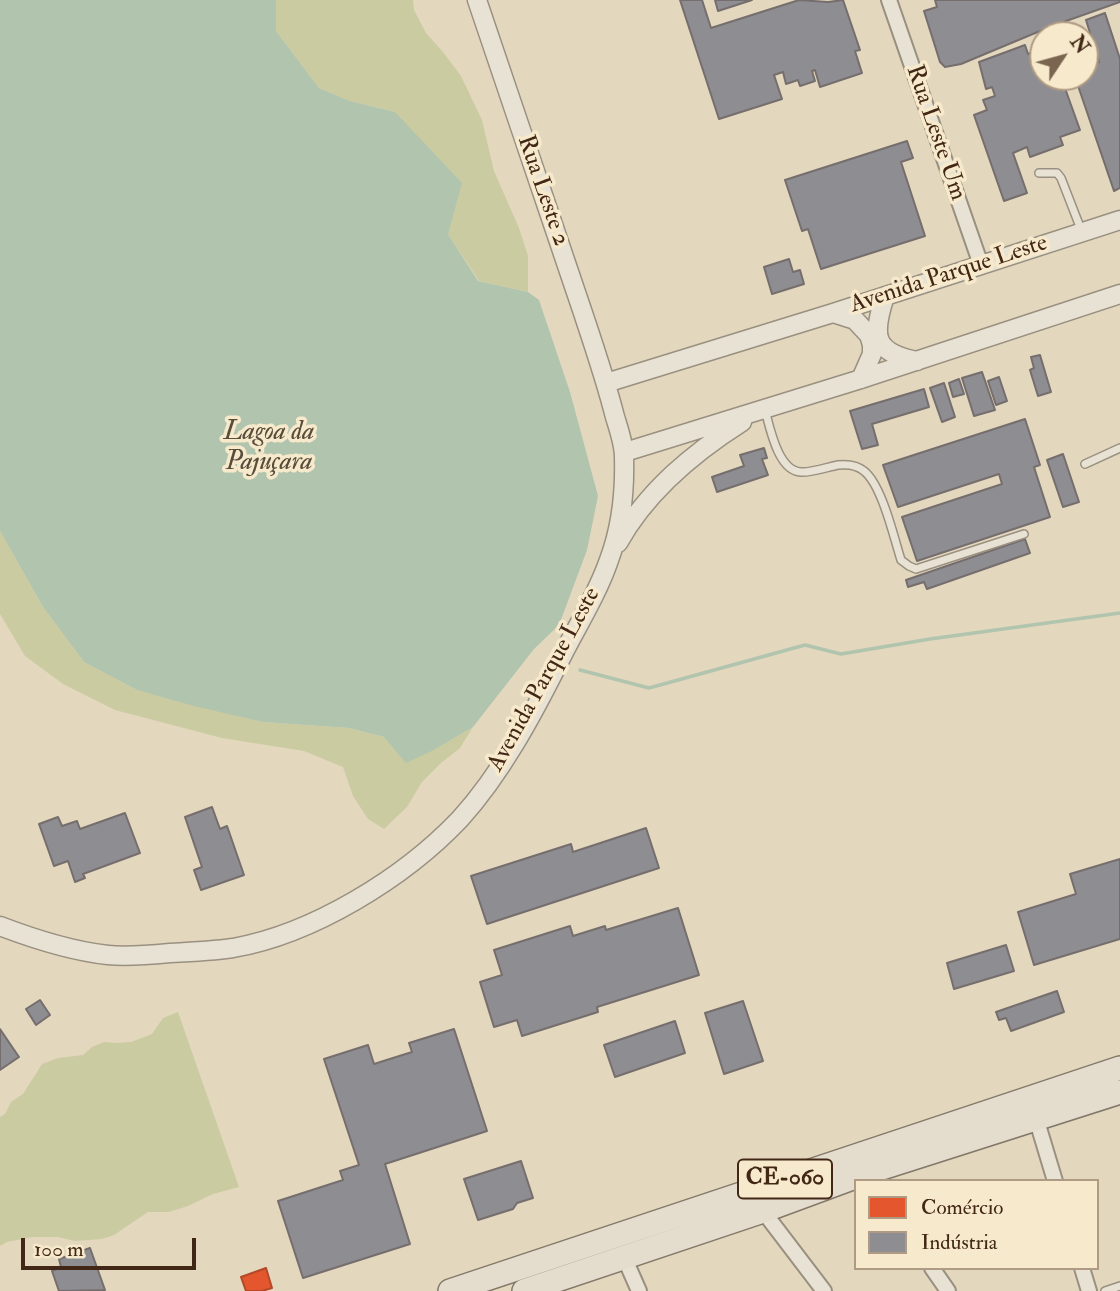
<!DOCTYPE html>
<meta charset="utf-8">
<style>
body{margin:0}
#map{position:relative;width:1120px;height:1291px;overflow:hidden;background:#e3d7be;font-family:"IM FELL Double Pica",serif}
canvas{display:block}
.legend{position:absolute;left:854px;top:1179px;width:245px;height:91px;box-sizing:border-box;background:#f7e9cb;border:2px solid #af9b83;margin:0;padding:9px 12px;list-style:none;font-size:21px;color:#422717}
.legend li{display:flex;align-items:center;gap:14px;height:35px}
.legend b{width:35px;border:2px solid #af9b83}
.north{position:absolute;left:1029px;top:21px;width:70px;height:70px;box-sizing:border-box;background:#f7e9cb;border:2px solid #af9b83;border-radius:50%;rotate:54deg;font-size:19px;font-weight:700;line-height:28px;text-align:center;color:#422717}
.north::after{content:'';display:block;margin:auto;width:24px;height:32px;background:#7a6551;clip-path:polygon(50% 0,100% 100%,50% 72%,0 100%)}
.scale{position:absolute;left:21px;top:1238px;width:175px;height:32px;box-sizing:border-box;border:4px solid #422717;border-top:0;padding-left:9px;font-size:21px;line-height:24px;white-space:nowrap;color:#422717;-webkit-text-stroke:5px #f7e9cb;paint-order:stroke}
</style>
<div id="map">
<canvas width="1120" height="1291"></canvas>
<ul class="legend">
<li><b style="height:19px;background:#e4572e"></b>Comércio</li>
<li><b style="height:19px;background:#8d8d92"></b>Indústria</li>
</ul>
<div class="north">N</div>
<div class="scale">100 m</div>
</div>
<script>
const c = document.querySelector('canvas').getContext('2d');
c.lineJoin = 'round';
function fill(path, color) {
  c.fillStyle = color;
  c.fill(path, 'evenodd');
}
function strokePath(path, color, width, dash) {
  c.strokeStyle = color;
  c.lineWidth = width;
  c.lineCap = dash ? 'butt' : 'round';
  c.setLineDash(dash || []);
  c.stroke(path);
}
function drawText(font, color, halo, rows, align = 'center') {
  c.font = font + ' "IM FELL Double Pica",serif';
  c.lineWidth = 7;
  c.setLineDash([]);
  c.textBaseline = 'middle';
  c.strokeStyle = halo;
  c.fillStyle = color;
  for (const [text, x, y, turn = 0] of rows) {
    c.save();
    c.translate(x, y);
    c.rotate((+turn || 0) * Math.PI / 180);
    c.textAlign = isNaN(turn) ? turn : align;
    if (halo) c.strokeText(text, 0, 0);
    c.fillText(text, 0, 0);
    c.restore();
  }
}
fill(new Path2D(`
 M276 0H413L414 10 426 33 443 52 461 76 482 120 494 171 519 228 528 256V292L479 281 448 234 395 112 350 101 319 88 276 31Z
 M0 531 43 607 84 662 137 690 263 722 349 728 434 750 473 727 460 748 441 763 422 782 407 807 384 829 368 819 353 796 343 767 304 751 222 738 115 710 63 684 25 656 0 614Z
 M178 1012 239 1187 213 1194 188 1206 169 1212H148L114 1235 102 1239 75 1241 58 1237H33L7 1242 0 1246V1117L5 1114 11 1102 23 1094 42 1064 58 1058 83 1055 92 1047 104 1042 116 1043 131 1042 152 1034 163 1018Z`), '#cbcba2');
fill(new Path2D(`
 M0 0H276V31L319 88 350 101 395 112 462 183 448 234 478 281 528 292 539 300 570 392 598 496 587 550 559 625 534 649 473 727 434 750 406 763 384 737 349 728 263 722 194 706 137 690 84 662 43 607 0 531Z`), '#b1c4ae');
const shops = new Path2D(`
 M266 1268 272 1288 262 1291H246L241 1277Z`);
fill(shops, '#e4572e');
strokePath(shops, '#b34927', 2);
const industry = new Path2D(`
 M680 0H702L711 28 799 0 828 2 843 0 860 50 855 51 862 73 820 87 815 70 812 71 815 81 800 86 798 80 786 84 783 72 774 75 782 99 719 119Z
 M715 0H752L718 11Z
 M935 0H1120V2L1052 26 961 64 945 67 940 62 924 11 937 7Z
 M1105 13 1120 59V188L1114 191 1075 77H1085V67L1099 62 1086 20Z
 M1025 45 1028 54 1038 50 1043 64V77H1061L1080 130 1060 137 1063 145 1030 157 1027 147 1013 153 1027 193 1004 201 974 115 987 110 983 100 995 96 992 87 986 89 979 62Z
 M907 141 913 158 901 162 925 236 821 269 808 229 802 231 785 180Z
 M789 259 793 272 800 270 804 284 772 294 764 267Z
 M1040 355 1051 392 1038 396 1030 370 1034 368 1031 357Z
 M982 372 995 410 974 416 962 378Z
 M999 377 1007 401 996 405 988 381Z
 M959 379 964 394 953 397 949 383Z
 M944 383 955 417 942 422 930 388Z
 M924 389 929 407 872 424 878 445 862 449 850 411Z
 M1025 419 1040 465 1034 467 1050 517 917 561 902 517 1002 484 999 474 898 507 883 465Z
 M764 448 767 458 762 459 768 475 717 492 712 477 744 466 740 455Z
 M1063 454 1079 502 1063 507 1047 460Z
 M1025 539 1030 553 927 589 924 582 908 587 906 580Z
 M212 807 220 829 227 826 244 875 201 890 194 870 202 867 185 817Z
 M125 813 140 853 83 874 85 878 75 882 68 861 54 866 39 824 58 817 62 826 77 821 80 829Z
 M646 828 659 868 487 924 471 876 571 844 573 852Z
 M1120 859V939L1034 965 1018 912 1076 894 1070 874Z
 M678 908 699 975 597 1007 598 1012 522 1036 517 1020 494 1027 480 982 502 975 494 950 570 926 573 936 605 926 606 930Z
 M1006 945 1014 971 954 989 947 963Z
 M1057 991 1064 1012 1011 1031 1006 1018 999 1020 996 1012Z
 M40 1000 50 1015 36 1025 26 1009Z
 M743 1001 763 1061 724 1074 705 1013Z
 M675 1021 685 1053 615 1077 604 1045Z
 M0 1029 19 1057 0 1070Z
 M454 1029 487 1131 385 1164 410 1244 303 1278 278 1201 343 1180 340 1171 359 1165 324 1059 368 1045 374 1064 412 1052 409 1043Z
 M521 1161 533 1198 517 1203 513 1209 478 1220 464 1179Z
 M90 1248 105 1290 59 1291 52 1271 61 1267 59 1259Z`);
fill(industry, '#8d8d92');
strokePath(industry, '#766e6d', 2);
strokePath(new Path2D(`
 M580 670 649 688 805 645 841 654 930 639 1120 613`), '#b1c4ae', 3.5);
const service = new Path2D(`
 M1039 173H1057L1061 178 1082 232
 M765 410C770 428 778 471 801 472 810 473 828 467 838 465 847 464 857 465 864 471 882 485 894 538 901 560L909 566 916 569 1024 534
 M1085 464 1120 448
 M1105 1291 1120 1286`);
const minor = new Path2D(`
 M889 0 981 265
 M1036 1118 1055 1181
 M763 1211 824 1291
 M624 1257 639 1291
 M932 1268 948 1291
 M1082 1268 1089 1291`);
const tertiary = new Path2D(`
 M885 296C872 336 873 352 917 361
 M833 313 855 320 869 335 872 345V354L861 379
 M606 383 833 313 1120 220
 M625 452 861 379 1120 294
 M618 543C647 491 693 453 742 422
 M0 926C34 939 71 951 108 955 128 957 149 955 170 953 191 952 212 951 233 948 313 934 404 878 460 819 501 774 533 714 560 660 576 628 597 595 609 560 621 528 625 491 624 457 624 444 619 430 615 417 606 381 594 346 582 310 547 207 512 103 477 0`);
const trunk = new Path2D(`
 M450 1291 1120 1068
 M524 1291 763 1211 866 1173 1120 1092`);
strokePath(service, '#9a9080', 10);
strokePath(minor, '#9a9080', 18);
strokePath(tertiary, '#9a9080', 21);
strokePath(trunk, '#83786a', 26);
strokePath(service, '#e8e2d5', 7);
strokePath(minor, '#e8e2d5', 14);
strokePath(tertiary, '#e8e2d5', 18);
strokePath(trunk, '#e4ddce', 23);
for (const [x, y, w] of [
 [785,1179,94]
]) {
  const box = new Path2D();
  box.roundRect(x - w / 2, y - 19.5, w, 39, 5);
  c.fillStyle = '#f7e9cb';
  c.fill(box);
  strokePath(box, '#422717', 2);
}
drawText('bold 23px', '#422717', null, [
 ["CE-060",785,1179]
]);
drawText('24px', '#422717', '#f7e9cb', [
 ["Rua Leste Um",935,133,71],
 ["Rua Leste 2",542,191,71],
 ["Avenida Parque Leste",949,275,-18],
 ["Avenida Parque Leste",545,680,-61]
]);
drawText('italic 26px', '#584c3b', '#f7e9cb', [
 ["Lagoa da",269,433],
 ["Pajuçara",269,463]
]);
</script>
